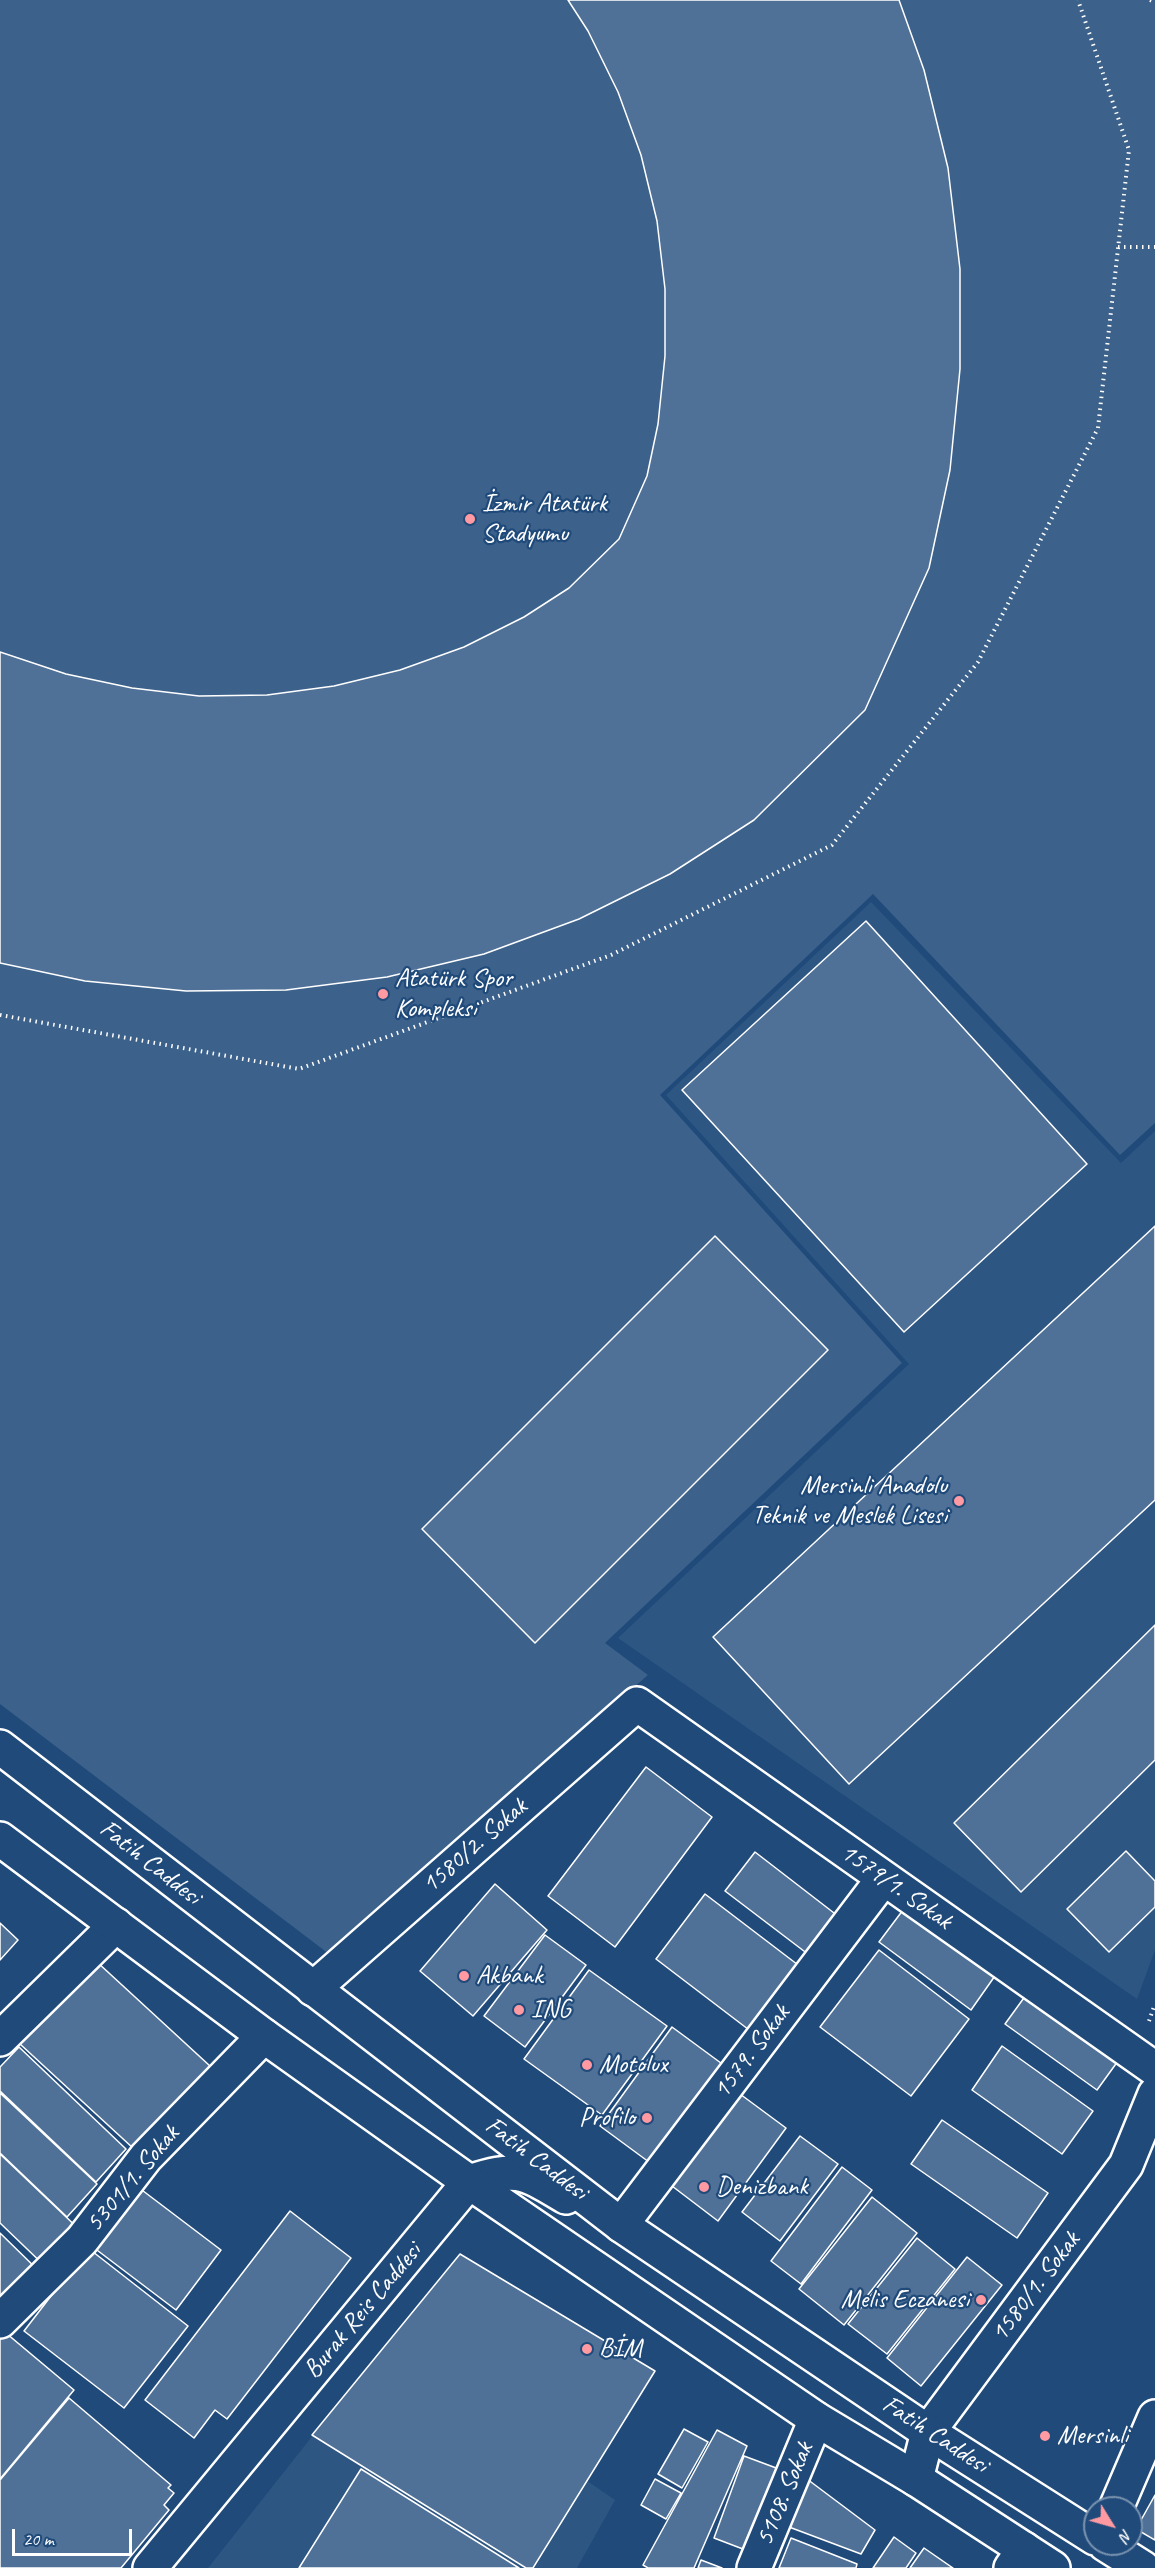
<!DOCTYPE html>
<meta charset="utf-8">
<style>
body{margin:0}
#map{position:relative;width:1155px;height:2568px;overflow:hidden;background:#1f4a7a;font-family:Caveat,sans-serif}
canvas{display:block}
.north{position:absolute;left:1083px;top:2496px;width:60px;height:60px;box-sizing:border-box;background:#1f4a7a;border:2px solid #7992af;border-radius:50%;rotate:127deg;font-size:16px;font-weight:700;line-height:24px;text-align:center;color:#fff}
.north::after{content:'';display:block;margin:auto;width:21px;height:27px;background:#ff9aa2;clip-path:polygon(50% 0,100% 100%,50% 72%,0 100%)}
.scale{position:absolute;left:12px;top:2529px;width:120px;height:27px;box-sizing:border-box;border:3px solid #fff;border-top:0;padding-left:8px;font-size:18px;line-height:21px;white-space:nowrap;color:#fff;-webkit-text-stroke:4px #1f4a7a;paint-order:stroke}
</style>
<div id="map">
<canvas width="1155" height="2568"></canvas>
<div class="north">N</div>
<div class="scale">20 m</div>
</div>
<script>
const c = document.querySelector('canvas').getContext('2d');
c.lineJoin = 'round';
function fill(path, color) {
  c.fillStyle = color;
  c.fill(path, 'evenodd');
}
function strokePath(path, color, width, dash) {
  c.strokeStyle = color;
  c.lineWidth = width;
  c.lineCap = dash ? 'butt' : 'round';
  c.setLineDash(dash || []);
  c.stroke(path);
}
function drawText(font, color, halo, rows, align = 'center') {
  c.font = font + ' Caveat,sans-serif';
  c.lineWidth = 4.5;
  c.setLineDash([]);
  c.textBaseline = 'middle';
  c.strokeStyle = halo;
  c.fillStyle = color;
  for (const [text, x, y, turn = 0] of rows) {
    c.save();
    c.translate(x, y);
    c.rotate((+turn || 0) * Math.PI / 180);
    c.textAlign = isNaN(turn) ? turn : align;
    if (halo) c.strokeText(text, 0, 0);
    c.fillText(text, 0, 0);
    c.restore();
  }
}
fill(new Path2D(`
 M871 902 1121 1163 1155 1131V1950L1137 1999 618 1638 909 1364 666 1095Z
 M386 2343 615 2500 577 2568H208Z`), '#2e5683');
fill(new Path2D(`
 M0 0H1155V1123L1120 1155 873 894 660 1095 902 1363 605 1643 648 1675 329 1954 0 1704Z`), '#3c618b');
const building = new Path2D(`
 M568 0H899L924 70 948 168 960 269V369L950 470 929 568 865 710 754 820 670 874 579 919 484 954 387 977 286 990 186 991 85 981 0 963V652L66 674 132 688 199 696 267 695 334 686 400 670 464 647 524 617 569 588 619 539 647 476 658 424 665 356V289L657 221 641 155 618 92 588 31Z
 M866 921 1087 1164 904 1332 682 1090Z
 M1155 1226V1500L849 1784 713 1637Z
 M715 1236 828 1350 535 1643 422 1529Z
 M1155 1625V1760L1021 1892 954 1823Z
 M646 1767 712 1817 615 1947 548 1896Z
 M1126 1851 1155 1881V1907L1109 1952 1067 1909Z
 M755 1852 847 1923 817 1961 725 1891Z
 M495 1884 547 1930 473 2016 420 1971Z
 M705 1894 806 1971 757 2036 656 1959Z
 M906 1906 997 1973 971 2010 879 1942Z
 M0 1923 18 1940 0 1960Z
 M545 1935 586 1965 525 2047 484 2016Z
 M879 1950 969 2019 911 2096 820 2027Z
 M97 1962 210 2066 134 2149 20 2044Z
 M589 1970 667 2026 602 2115 524 2059Z
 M1026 1995 1118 2061 1097 2090 1005 2024Z
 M672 2027 725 2066 653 2165 600 2126Z
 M1002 2046 1093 2111 1062 2154 972 2090Z
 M19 2047 126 2149 96 2182 0 2091V2067Z
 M0 2093 97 2184 67 2217 0 2153Z
 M740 2094 786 2128 718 2221 672 2186Z
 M942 2120 1048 2193 1017 2238 911 2164Z
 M800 2136 838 2164 780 2241 742 2212Z
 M0 2154 84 2234 50 2271 0 2223Z
 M842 2167 872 2190 801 2284 771 2261Z
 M130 2181 221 2250 176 2310 85 2241Z
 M872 2197 917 2233 844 2325 799 2289Z
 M290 2211 351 2258 227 2419 215 2410 194 2438 145 2400Z
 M0 2233 43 2275 0 2318Z
 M917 2238 955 2269 887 2354 848 2324Z
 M88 2248 188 2326 124 2408 24 2331Z
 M460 2254 655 2371 533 2568H526L312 2435Z
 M967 2257 1002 2285 921 2386 887 2358Z
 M0 2328 74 2390 0 2479Z
 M69 2398 171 2485 168 2488 174 2493 164 2505 169 2510 121 2568H0V2480Z
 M684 2429 708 2442 682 2488 658 2474Z
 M717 2430 747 2446 694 2568H648L643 2565Z
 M744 2456 787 2472 756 2554 714 2538Z
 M361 2469 519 2568H299Z
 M655 2479 681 2493 666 2519 641 2505Z
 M807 2479 875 2530 861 2554 789 2527Z
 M1155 2495V2540L1136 2529Z
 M894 2537 916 2553 906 2568H873Z
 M791 2538 857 2564 856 2568H779Z
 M924 2548 953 2568H910Z
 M701 2560 722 2568H698Z`);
fill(building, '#507197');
strokePath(building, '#fff', 1.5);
const street = new Path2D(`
 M313 1989 637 1704 1155 2069
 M0 2039 116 1925
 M621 2225 883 1879
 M0 2321 82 2240 146 2157 264 2036
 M916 2479 928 2432 1126 2165 1155 2094
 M754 2568 816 2419
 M1011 2568 1024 2549`);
const secondary = new Path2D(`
 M1116 2508 1155 2417
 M150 2568 469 2182C518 2166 524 2172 566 2197`);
const primary = new Path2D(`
 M0 1747 621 2225 928 2432 1095 2538
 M0 1839 264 2036 469 2182 816 2419 916 2479 1053 2568
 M1105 2544 1143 2568`);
strokePath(street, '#fff', 38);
strokePath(secondary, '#fff', 38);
strokePath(primary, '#fff', 38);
strokePath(new Path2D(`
 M1150 0 1155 2
 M1118 247H1155
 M0 1015 299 1069 611 955 832 845 978 662 1098 428 1129 150 1078 0
 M1149 2021 1155 2004`), '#fff', 4, [1.5, 4.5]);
strokePath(street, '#1f4a7a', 33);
strokePath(secondary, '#1f4a7a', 33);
strokePath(primary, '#1f4a7a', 33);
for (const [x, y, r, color] of [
 [470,519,6,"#ff9aa2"],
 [383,994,6,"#ff9aa2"],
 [959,1501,6,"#ff9aa2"],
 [464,1976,6,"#ff9aa2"],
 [519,2010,6,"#ff9aa2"],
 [587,2065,6,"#ff9aa2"],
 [647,2118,6,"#ff9aa2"],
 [704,2187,6,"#ff9aa2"],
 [981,2300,6,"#ff9aa2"],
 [587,2349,6,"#ff9aa2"],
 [1045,2436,6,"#ff9aa2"]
]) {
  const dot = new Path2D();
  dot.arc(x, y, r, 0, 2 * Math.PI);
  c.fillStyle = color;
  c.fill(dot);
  strokePath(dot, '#1f4a7a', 2);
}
drawText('26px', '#fff', '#1f4a7a', [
 ["İzmir Atatürk",482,504],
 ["Stadyumu",482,534],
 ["Atatürk Spor",395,979],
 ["Kompleksi",395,1009],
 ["Mersinli Anadolu",947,1486,"right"],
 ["Teknik ve Meslek Lisesi",947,1516,"right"],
 ["Akbank",476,1976],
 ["ING",531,2010],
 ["Motolux",599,2065],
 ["Profilo",635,2118,"right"],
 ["Denizbank",716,2187],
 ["Melis Eczanesi",969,2300,"right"],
 ["BİM",599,2349],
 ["Mersinli",1057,2436]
], 'left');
drawText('26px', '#fff', '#1f4a7a', [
 ["1580/2. Sokak",475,1846,-41],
 ["Fatih Caddesi",150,1863,38],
 ["1579/1. Sokak",896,1887,35],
 ["1579. Sokak",752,2052,-53],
 ["Fatih Caddesi",536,2159,37],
 ["5301/1. Sokak",133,2179,-50],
 ["1580/1. Sokak",1036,2287,-53],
 ["Burak Reis Caddesi",363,2311,-50],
 ["Fatih Caddesi",935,2435,33],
 ["5108. Sokak",785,2494,-67]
]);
</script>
